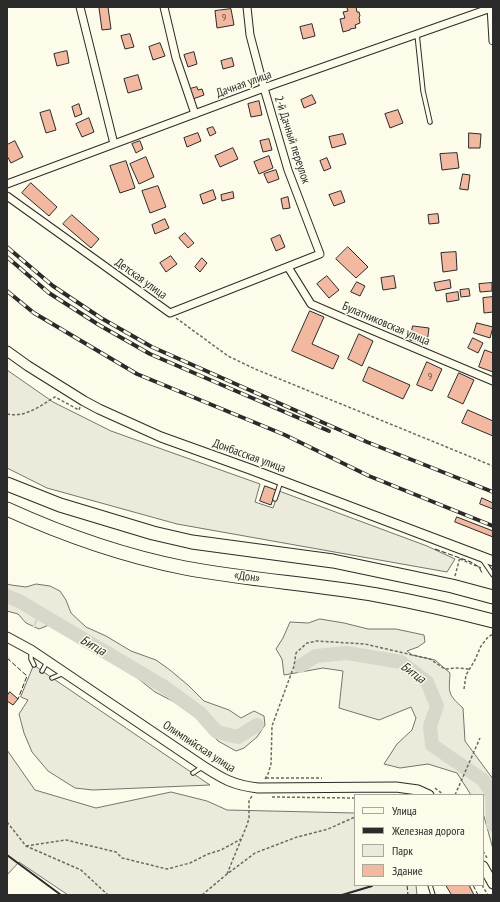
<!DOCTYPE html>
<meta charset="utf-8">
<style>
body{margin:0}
#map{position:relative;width:500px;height:902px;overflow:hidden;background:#fdfbea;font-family:"PT Sans Narrow",sans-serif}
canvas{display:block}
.frame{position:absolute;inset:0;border:8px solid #2b2b2b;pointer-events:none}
.legend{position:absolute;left:354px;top:794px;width:130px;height:92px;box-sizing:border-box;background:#fdfbea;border:1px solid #a9a89e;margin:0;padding:5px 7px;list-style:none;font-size:12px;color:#2b2b2b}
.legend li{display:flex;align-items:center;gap:8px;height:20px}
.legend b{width:20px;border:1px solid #a9a89e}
</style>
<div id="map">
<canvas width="500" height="902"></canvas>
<div class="frame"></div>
<ul class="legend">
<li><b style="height:5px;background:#fdfbea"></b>Улица</li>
<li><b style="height:5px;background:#2b2b2b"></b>Железная дорога</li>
<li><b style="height:11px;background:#ecebdb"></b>Парк</li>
<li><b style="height:11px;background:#f2b8a0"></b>Здание</li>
</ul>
</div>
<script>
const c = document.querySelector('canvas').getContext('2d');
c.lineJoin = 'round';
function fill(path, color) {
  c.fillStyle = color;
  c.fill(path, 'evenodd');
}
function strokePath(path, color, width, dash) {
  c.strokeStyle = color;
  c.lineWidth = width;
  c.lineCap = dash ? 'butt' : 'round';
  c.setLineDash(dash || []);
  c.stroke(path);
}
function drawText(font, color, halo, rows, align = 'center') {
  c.font = font + ' "PT Sans Narrow",sans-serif';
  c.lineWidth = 3;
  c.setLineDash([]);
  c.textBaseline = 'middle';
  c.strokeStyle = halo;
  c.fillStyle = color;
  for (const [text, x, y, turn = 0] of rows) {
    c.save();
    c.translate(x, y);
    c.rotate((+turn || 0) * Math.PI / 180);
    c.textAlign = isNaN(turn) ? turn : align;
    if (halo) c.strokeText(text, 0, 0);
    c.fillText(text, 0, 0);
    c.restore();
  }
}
const green = new Path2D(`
 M7 370 53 402 111 431 260 484 255 502 273 508 279 491 427 546 455 559 447 572 177 524 47 488 7 468Z
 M7 584 11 585 26 587 36 584 50 586 60 591 66 600 71 613 86 627 106 636 131 651 156 660 170 670 189 686 204 701 229 710 241 718 254 711 264 716 265 725 257 737 244 748 236 751 218 741 208 730 201 720 182 706 155 692 136 677 108 659 87 648 49 625 39 629 26 623 18 614 7 611Z
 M320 619 344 623 368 629H396L424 635 425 642 418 647 407 651 412 655 435 660 450 673C449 692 447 694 463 708L465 741 493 779V849L483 813V795H471L457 773 428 764 400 768 384 764 397 744 412 730 416 718 411 707 379 720 339 708 343 671 323 668 284 675 282 659 276 649 283 638 290 622 308 623Z
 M7 750 35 790 96 808 171 792 207 801 227 810 355 813V885H416L417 895H68L19 862 7 875Z`);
fill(green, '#ecebdb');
strokePath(green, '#74746e', 1);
const parking = new Path2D(`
 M34 665 42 671 210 785 93 790 75 788 48 771 32 752 24 733 19 714 28 700 21 697Z`);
fill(parking, '#eceadb');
strokePath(parking, '#74746e', 1);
strokePath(new Path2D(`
 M34 626 40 613
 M483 796 491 791`), '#d8d7c9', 2.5);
strokePath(new Path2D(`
 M7 596 19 601 163 686 200 713 217 732 238 737 257 725
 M300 666 316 656 347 653 401 662 427 682 437 706 430 726 432 745 483 780 492 793 493 825`), '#d8d7c9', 14);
const building = new Path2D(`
 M108 7 111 29 102 30 99 8Z
 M349 7H356L357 12H359L360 16 359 17 360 23 355 25 356 28 350 29V30L343 32 340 19 345 18 343 12 348 11 347 8Z
 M231 9 234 25 217 28 215 11Z
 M312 24 315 36 303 39 300 27Z
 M130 34 134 47 125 49 121 36Z
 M160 43 165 56 153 60 149 47Z
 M67 51 69 63 57 66 54 54Z
 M194 52 197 64 188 67 184 55Z
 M232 58 234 66 223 69 221 61Z
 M138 75 142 89 128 93 124 79Z
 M197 87 198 90 202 89 204 95 193 99 190 89Z
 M312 95 316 103 304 108 301 100Z
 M259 101 262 115 251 117 248 104Z
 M79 104 82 114 75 117 72 107Z
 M50 110 56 130 46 133 40 113Z
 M398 110 403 123 390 128 385 114Z
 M89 118 94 132 82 137 76 124Z
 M213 127 216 133 210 136 207 129Z
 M198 133 201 141 187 147 184 138Z
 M469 133 481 134 480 148H469Z
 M343 134 346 144 332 148 329 137Z
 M269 139 272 150 263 152 260 141Z
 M15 141 23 157 11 163 7 156V145Z
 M140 141 143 149 136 153 132 144Z
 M233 148 238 159 220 167 215 156Z
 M457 153 459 168 442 170 440 154Z
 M269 156 273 168 259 174 254 162Z
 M146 157 154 177 139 184 130 164Z
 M327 158 331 168 324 171 320 161Z
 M126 161 135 188 120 193 110 166Z
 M276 170 279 179 268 183 264 174Z
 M463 174 470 175 468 190 460 189Z
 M31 183 57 207 49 216 22 193Z
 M158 186 166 207 150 213 142 191Z
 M213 190 216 199 203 204 200 195Z
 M341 191 345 202 334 206 329 195Z
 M233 192 234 198 222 201 221 195Z
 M288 197 290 208 283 209 281 199Z
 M438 214 439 223 429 224 428 215Z
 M72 215 99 239 91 248 63 224Z
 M165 219 169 228 155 234 152 225Z
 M185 233 194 243 188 248 179 238Z
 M280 235 285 247 276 251 271 239Z
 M348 247 368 267 356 278 336 259Z
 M456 252 457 270 443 272 441 253Z
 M171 256 177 264 166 272 160 263Z
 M202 258 207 263 200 272 195 267Z
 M327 276 339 290 329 298 317 284Z
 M394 276 396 288 383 290 381 278Z
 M450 280 451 288 436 291 434 283Z
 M357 282 365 286 360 296 351 292Z
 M492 283V291L480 292 479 284Z
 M469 289 470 296 461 297 460 290Z
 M458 292 459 300 447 302 446 294Z
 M493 297V312L484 313 483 298Z
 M310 311 324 317 312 344 339 356 333 369 292 351Z
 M477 323 493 327 490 338 474 333Z
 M413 326 429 328 427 343 410 340Z
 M359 334 373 341 362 366 348 359Z
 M473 338 483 343 478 353 468 348Z
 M485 350 493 353V372L479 367Z
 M427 362 442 369 432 391 417 385Z
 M369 367 410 385 403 399 363 381Z
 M459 373 474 380 463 404 448 397Z
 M468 410 493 421V436L462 423Z
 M265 486 276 490 271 505 260 501Z
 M482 498 493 503V509L480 504Z
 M457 517 493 531V537L455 522Z
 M10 692 18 699 13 705 7 701V696Z
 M446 885H469L474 895H452Z`);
fill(building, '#f2b8a0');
strokePath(building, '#2b2b2b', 1);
const service = new Path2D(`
 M417 34 423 91 430 122
 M275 499 281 481
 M482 559 493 575
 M31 651V659L34 665
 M42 671 47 662
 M52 678 64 673
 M193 773 202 767
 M430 885 433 895`);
const minor = new Path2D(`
 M80 7 114 144
 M164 7 176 58 195 114
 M491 7 493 41
 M7 184 272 85 491 8
 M7 196 170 313 320 254 288 170 264 88 250 35 247 7
 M288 267 311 304 348 320 493 381`);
const tertiary = new Path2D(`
 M7 351 28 366 84 401 99 409 161 437 250 469 493 561
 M7 637 31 650 203 766C223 779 233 785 258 788L396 787 418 790 429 795
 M483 866 493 884`);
const motorway = new Path2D(`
 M7 484 60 505 153 533 192 542 333 561 452 586 493 597
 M7 509C64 535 124 556 185 568 249 580 314 584 377 595 416 602 455 611 493 621`);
strokePath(service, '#2b2b2b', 5.5);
strokePath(minor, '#2b2b2b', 9);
strokePath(tertiary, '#2b2b2b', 11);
strokePath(motorway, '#2b2b2b', 15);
strokePath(new Path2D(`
 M176 318 228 356 255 369 378 419 493 466
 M7 414C25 418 40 406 55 397L79 410 80 407
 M460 559 481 568
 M455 576 460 557
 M464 689 466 675 475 660 481 646 488 637 493 634
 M266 778H322
 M265 779 268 774 271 764 272 726 294 666 296 653 307 643 317 641 365 644 430 659 445 669 457 668 470 669
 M435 788 444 795
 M455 795 480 738
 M272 797 355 798
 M7 822 26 846 81 870 108 895
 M26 846 66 840 116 852 122 858 167 869 190 863 208 854 221 850 241 839
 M483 851 487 858
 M227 874 247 825 249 818V800L253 795
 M482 885 488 895
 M202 895 227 874 255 853 297 837 328 829 355 817`), '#6a6964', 1.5, [3, 2]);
strokePath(service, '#fdfbea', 3.5);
strokePath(minor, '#fdfbea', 7);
strokePath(tertiary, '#fdfbea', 9);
strokePath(motorway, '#fdfbea', 13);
const rail = new Path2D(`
 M7 247 53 286 101 318 152 347 367 442 493 492
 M7 257 49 293 99 325 150 354 329 431
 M7 291 34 313 137 374 285 435 369 476 493 526`);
strokePath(rail, '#2b2b2b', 4);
strokePath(rail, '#fdfbea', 2.5, [8]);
strokePath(new Path2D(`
 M435 549 471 562 479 567 482 573
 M7 658 27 676 18 699
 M407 885 408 895
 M473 885 478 895`), '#2b2b2b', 1, [5, 2]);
strokePath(new Path2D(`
 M7 855 61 895
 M342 895 372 886`), '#2b2b2b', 2);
drawText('10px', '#5d4e48', null, [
 ["9",224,18],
 ["9",430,377]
]);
drawText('12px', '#2b2b2b', '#fdfbea', [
 ["Дачная улица",244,84,-20],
 ["2-й Дачный переулок",292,140,72],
 ["Детская улица",141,279,36],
 ["Булатниковская улица",386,324,23],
 ["Донбасская улица",249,456,20],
 ["«Дон»",247,577,8],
 ["Олимпийская улица",199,747,33]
]);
drawText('italic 13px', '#2b2b2b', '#fdfbea', [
 ["Битца",93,646,30],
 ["Битца",413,673,36]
]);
</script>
